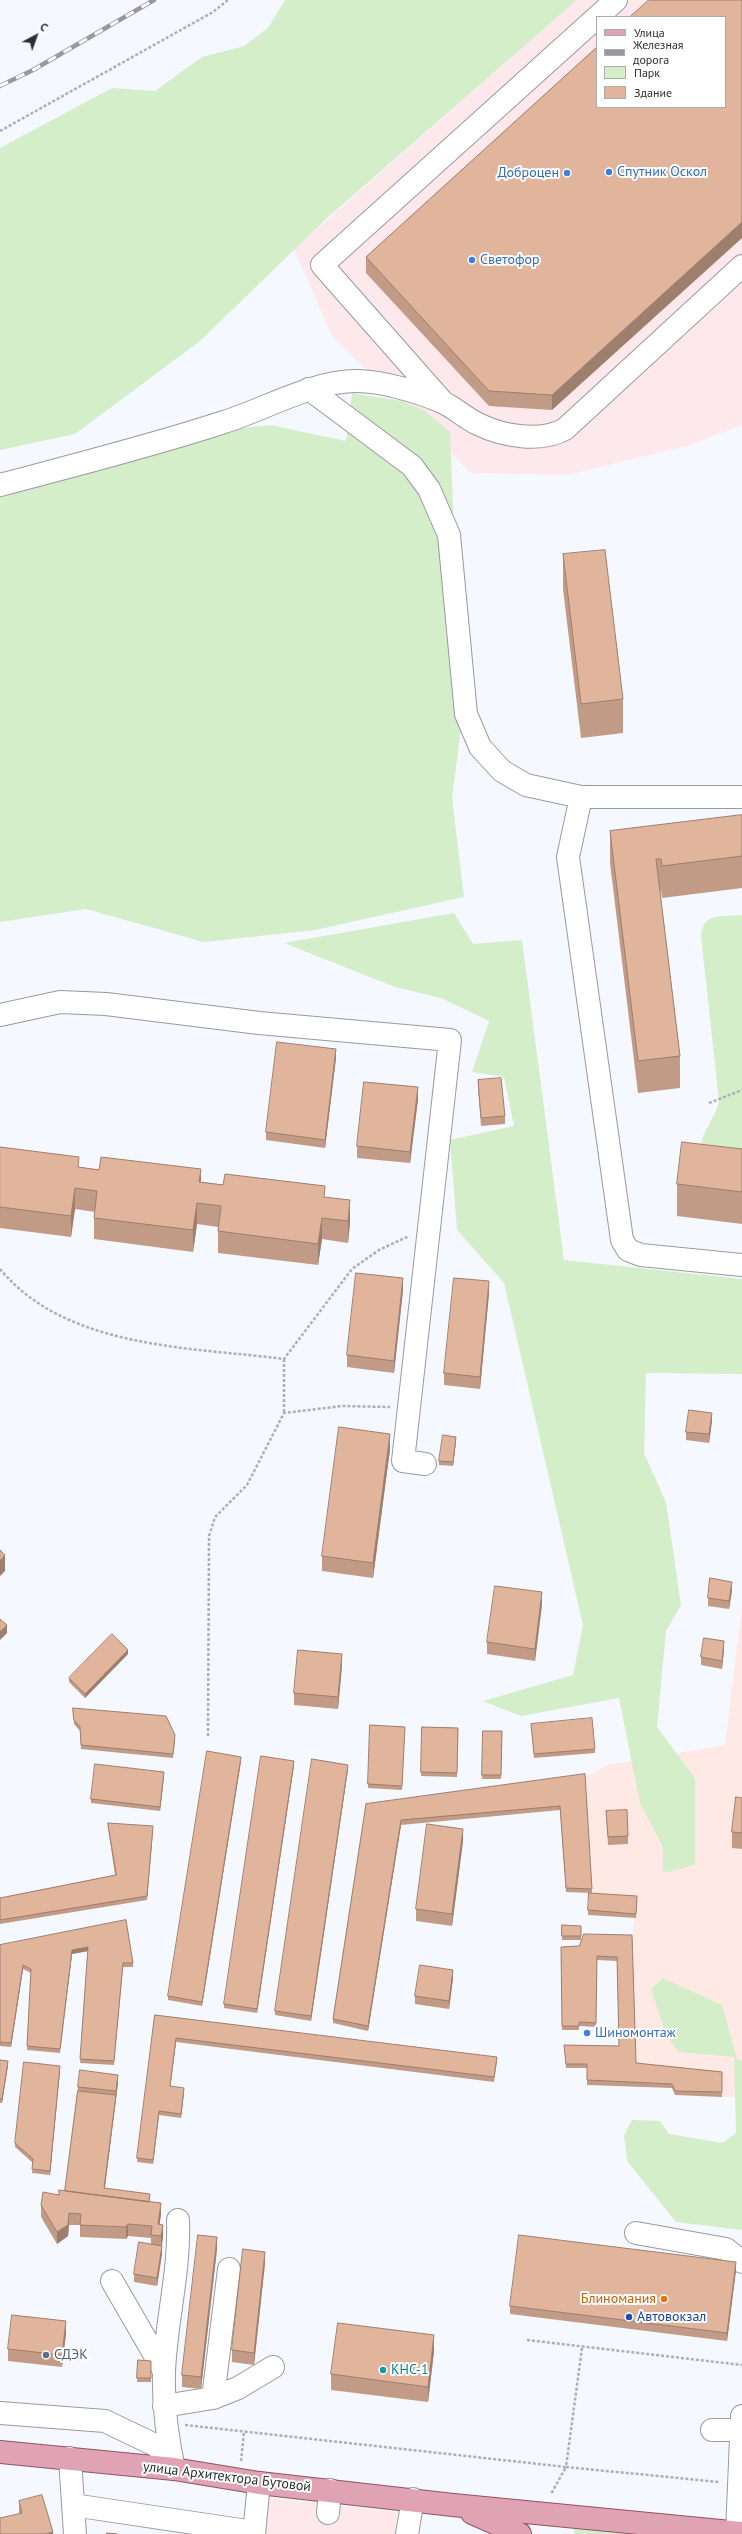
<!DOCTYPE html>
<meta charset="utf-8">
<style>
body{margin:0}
#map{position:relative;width:742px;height:2534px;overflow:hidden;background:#f5f8ff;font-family:"PT Sans",sans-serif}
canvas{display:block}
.legend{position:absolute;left:596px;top:16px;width:130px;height:92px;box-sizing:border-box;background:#fff;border:1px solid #ababac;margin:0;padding:5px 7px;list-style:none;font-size:12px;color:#2d2e30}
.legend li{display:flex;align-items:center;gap:8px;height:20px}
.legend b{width:20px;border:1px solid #ababac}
.north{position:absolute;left:16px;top:16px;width:40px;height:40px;-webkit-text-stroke:3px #fff;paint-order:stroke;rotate:41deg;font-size:11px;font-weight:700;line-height:16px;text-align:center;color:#2d2e30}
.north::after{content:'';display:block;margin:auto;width:14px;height:18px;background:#2d2e30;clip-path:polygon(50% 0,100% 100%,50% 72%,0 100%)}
</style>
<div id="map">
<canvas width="742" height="2534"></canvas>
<ul class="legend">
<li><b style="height:5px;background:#dfa3b3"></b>Улица</li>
<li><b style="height:5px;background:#97999e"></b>Железная дорога</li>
<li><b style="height:11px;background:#d4eec9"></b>Парк</li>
<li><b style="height:11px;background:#e1b49c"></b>Здание</li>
</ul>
<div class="north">С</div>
</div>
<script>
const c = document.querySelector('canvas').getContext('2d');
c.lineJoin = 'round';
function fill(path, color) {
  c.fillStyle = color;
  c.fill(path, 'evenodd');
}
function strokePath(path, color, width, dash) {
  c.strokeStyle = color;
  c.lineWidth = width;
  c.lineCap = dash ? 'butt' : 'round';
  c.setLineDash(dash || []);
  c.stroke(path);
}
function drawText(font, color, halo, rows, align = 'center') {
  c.font = font + ' "PT Sans",sans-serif';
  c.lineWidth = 4;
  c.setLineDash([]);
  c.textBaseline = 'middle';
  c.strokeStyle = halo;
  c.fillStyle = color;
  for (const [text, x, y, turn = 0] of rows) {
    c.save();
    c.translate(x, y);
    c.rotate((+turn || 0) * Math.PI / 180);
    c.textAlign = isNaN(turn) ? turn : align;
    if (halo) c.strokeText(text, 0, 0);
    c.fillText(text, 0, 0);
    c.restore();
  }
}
fill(new Path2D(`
 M577 0H742V425L687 446 567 475 471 473 332 336 294 249ZM597 17H725V107H597Z
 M265 2498 397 2512 395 2534H260Z`), '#fde8ec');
fill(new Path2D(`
 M742 1606V2097H722V2076L636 2068 632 1939 637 1901 592 1893 585 1778 607 1765 725 1745Z`), '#fee9e5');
fill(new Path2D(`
 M285 0H577L326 219 200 341 75 434 0 450V148L112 88 155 91 202 57 244 46 268 28Z
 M352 393 402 401 425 411 450 432 462 721 452 798 464 897 315 930 204 942 86 909 0 922V497L234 429 271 425 346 441Z
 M454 913 473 944 522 940 564 1260 742 1279V1374L646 1373 644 1453 666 1502 681 1605 666 1631 657 1727 695 1778V1865L663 1873V1847L640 1803 619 1698 521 1716 483 1701 573 1675 583 1625 504 1283 457 1230 450 1140 514 1126 504 1077 472 1072 489 1021 441 998 395 987 284 943Z
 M742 915V1167L700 1147C703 1130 715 1119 719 1101L701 936C702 912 722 917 742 915Z
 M663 1978 722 2005 737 2059 742 2061V2230L676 2222 627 2161 624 2135 632 2120 660 2121 669 2134 722 2143 736 2133 734 2057 679 2052 667 2037 651 1989Z
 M574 2527 631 2534H574Z`), '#d4eec9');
const minor = new Path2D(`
 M309 389 412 466 429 489 449 535 466 714 480 747 502 771 526 785 581 797H742
 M441 400 322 265 616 0
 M0 485C75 465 151 446 224 422 266 409 312 381 357 381 381 381 419 392 442 402 454 407 465 418 478 424 502 436 541 443 565 429L742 266
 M581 797 568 857 622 1240 628 1250 641 1255 742 1265
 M0 1015 60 1002 106 1004 259 1023 450 1040 403 1461 425 1464
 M636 2233 726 2249 742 2262
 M112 2281 164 2371
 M213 2398 229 2269
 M164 2406 213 2398 238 2388 273 2367
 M0 2413 105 2421 157 2446 172 2467
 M712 2430H741
 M70 2458 75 2534
 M174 2469C167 2437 163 2406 164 2372 166 2321 180 2272 178 2220
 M73 2505 254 2532
 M328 2513 330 2490
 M737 2532 742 2416
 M254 2534 259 2483
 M407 2534 413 2499`);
const major = new Path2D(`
 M0 2452 174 2469 259 2483 453 2505 742 2533
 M472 2513 520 2534`);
strokePath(minor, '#989aa0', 24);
strokePath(major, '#935265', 24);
strokePath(new Path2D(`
 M0 131 213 12 228 0
 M709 1103 742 1090
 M0 1269C66 1349 190 1347 284 1359L352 1269 379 1250 409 1236
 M284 1359V1413
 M208 1736 209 1536 215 1517 247 1485 284 1413 342 1406 390 1407
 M527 2340 742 2365
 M582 2348 566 2467 719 2482
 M185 2425 566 2467 551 2494
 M241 2461 244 2432`), '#adafb4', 2.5, [3, 2]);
strokePath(minor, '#fff', 22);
strokePath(major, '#dfa3b3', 22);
const rail = new Path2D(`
 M0 86 33 70 154 0`);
strokePath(rail, '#97999e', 4.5);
strokePath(rail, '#fff', 3, [9]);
fill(new Path2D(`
 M597 47 552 410 489 406 366 273V257Z
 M563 554 623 699V733L581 738 563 589Z
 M742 815V888L662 898 661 891H660L680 1056V1088L638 1093 610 863V831Z
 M336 1058 325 1148 266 1140V1132Z
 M478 1080 505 1116V1124L481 1126 478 1088Z
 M418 1099 410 1163 357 1158V1146Z
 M0 1147 79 1167 325 1197 350 1222 348 1243 322 1239 318 1265 218 1253V1227L197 1224 193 1252 94 1239V1218L95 1212 75 1209 71 1237 0 1228Z
 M742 1149V1224L677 1216V1184Z
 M403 1290 394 1373 347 1367V1355Z
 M489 1293 480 1389 444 1385V1373Z
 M712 1421 709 1443 686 1440V1432Z
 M456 1441 453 1466 439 1465V1461Z
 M390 1449 373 1578 322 1571V1556Z
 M732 1590 729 1609 708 1606V1598Z
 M542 1604 535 1661 487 1654V1642Z
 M724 1649 722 1669 701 1665V1657Z
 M128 1654 85 1698 69 1682V1678Z
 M342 1665 338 1709 294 1705V1693Z
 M73 1708 175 1739 173 1758 81 1749 80 1731 74 1724Z
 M531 1724 595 1749V1753L534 1758Z
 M370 1725 405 1727 402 1790 368 1788Z
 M422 1727 458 1728 457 1777 421 1776Z
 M483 1731H502L501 1779H482Z
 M241 1761 202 2006 168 2000V1996Z
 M294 1765 257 2013 224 2008V2004Z
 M348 1769 311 2021 275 2015V2011Z
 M585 1774 592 1893 566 1892 560 1810 401 1825 368 2031 333 2023V2019L366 1804Z
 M164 1776 160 1811 91 1803V1799Z
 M742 1798V1849L732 1848V1832Z
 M606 1811 628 1836V1844L608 1845Z
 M108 1823 153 1830 147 1900 0 1924V1898L115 1875 108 1827Z
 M463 1841 452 1926 416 1921V1909Z
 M637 1901 636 1918 588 1915V1910Z
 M126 1920 133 1963V1967H123L114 2065 80 2063 88 1951 72 1954 60 2053 27 2050 31 1973 23 1969 11 2047 0 2046V1945Z
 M562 1925 581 1926V1940H562Z
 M632 1935 636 2063 722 2072V2097L675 2095 672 2088 587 2085V2068H566L564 2045 619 2046 617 1961 597 1960 596 2027 579 2026V2030H562L561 1947 579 1946Z
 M453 1978 449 2009 415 2004V1996Z
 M155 2015 497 2061 494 2082 176 2042 170 2086 184 2092 181 2118 159 2115 153 2164 137 2162Z
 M0 2060 8 2065 2 2103H0Z
 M60 2070 50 2175 32 2173 33 2163 15 2147V2143Z
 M118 2083 105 2188 150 2198 149 2202 161 2215 159 2224 163 2237 162 2246V2254L157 2286 134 2282V2274L151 2244V2238L128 2236 126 2239 80 2237V2225H69L68 2236 57 2244 41 2217V2205L65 2191 78 2087Z
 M217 2249 201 2389 182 2387V2375Z
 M265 2263 254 2365 232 2362V2350Z
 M736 2270 727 2341 510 2314V2306Z
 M66 2333 62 2367 8 2361V2349Z
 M434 2351 428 2402 331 2390V2374Z
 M138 2360 151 2361V2382H137Z
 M19 2501 53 2534 19 2514Z`), '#c29b86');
fill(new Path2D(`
 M742 222V238L552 410V395Z
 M336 1049V1058L325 1148V1140Z
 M418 1087V1099L410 1163V1152Z
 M201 1169V1191L199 1182Z
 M75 1188V1209L71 1237V1216Z
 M350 1200V1222L348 1243V1221Z
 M197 1203V1224L193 1252V1230Z
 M322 1218V1239L318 1265V1244Z
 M403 1278V1290L394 1373V1361Z
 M489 1281V1293L480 1389V1377Z
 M712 1413V1421L709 1443V1434Z
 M390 1434V1449L373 1578V1563Z
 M456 1437V1441L453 1466V1462Z
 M5 1555V1571L0 1576V1561Z
 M732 1582V1590L729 1609V1601Z
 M542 1592V1604L535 1661V1649Z
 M7 1625V1633L0 1640V1632Z
 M724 1641V1649L722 1669V1661Z
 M128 1650V1654L85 1698V1694Z
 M342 1654V1665L338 1709V1697Z
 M241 1757V1761L202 2006V2002Z
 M294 1761V1765L257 2013V2009Z
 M348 1765V1769L311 2021V2016Z
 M164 1772V1776L160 1811V1807Z
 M401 1820V1825L368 2031V2026Z
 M153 1826V1830L147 1900V1896Z
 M463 1829V1841L452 1926V1914Z
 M88 1947V1951L72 1954 60 2053 72 1950Z
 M23 1965V1969L11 2047V2043Z
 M453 1970V1978L449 2009V2001Z
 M176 2038V2042L170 2090V2086Z
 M8 2061V2065L2 2103V2099Z
 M60 2066V2070L50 2175V2171Z
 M118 2075V2083L104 2192V2188Z
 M184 2088V2092L181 2118V2114Z
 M159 2111V2115L153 2164V2160Z
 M161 2203V2215L158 2235V2224Z
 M69 2213V2225L68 2236 57 2244V2232Z
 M128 2224V2236L126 2239V2227Z
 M163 2225V2237L161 2248V2236Z
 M217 2237V2249L201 2389V2377Z
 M162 2246V2254L157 2286V2278Z
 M265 2252V2263L254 2365V2353Z
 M736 2262V2270L727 2341V2333Z
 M66 2321V2333L62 2367V2355Z
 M434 2335V2351L428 2402V2387Z
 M53 2532V2534H45Z`), '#9e7e6d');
const building = new Path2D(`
 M649 0H742V222L552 395 489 391 366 257 597 47V107H725V17H630Z
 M605 550 623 699 581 704 563 554Z
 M742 815V856L662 866 661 859H656L680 1056 638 1061 610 831Z
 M277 1042 336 1049 325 1140 266 1132Z
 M501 1078 505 1116 481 1118 478 1080Z
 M364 1082 418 1087 410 1152 357 1146Z
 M682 1142 742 1149V1192L677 1184Z
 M0 1147 79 1157 78 1167 99 1170 101 1157 201 1169 199 1182 223 1185 225 1174 325 1186 324 1197 350 1200 348 1221 322 1218 318 1244 218 1231 221 1206 197 1203 193 1230 94 1218 97 1191 75 1188 71 1216 0 1207Z
 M356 1273 403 1278 394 1361 347 1355Z
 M454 1278 489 1281 480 1377 444 1373Z
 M689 1410 712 1413 709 1434 686 1432Z
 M339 1427 390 1434 373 1563 322 1556Z
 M443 1435 456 1437 453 1462 439 1461Z
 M0 1550 5 1555 0 1561Z
 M710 1578 732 1582 729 1601 708 1598Z
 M495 1586 542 1592 535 1649 487 1642Z
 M0 1619 7 1625 0 1632Z
 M112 1634 128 1650 85 1694 69 1678Z
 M704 1638 724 1641 722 1661 701 1657Z
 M298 1650 342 1654 338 1697 294 1693Z
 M73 1708 166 1716 175 1735 173 1754 81 1745 80 1727 74 1720Z
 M592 1718 595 1749 534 1754 531 1724Z
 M370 1725 405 1727 402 1786 368 1784Z
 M422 1727 458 1728 457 1773 421 1772Z
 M483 1731H502L501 1775H482Z
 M207 1751 241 1757 202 2002 168 1996Z
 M261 1756 294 1761 257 2009 224 2004Z
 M312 1759 348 1765 311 2016 275 2011Z
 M95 1764 164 1772 160 1807 91 1799Z
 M585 1774 592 1889 566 1888 560 1806 401 1820 368 2026 333 2019 366 1804Z
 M736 1797 742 1798V1833L732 1832Z
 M627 1810 628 1836 608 1837 606 1811Z
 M108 1823 153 1826 147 1896 0 1920V1898L116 1875Z
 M427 1824 463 1829 452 1914 416 1909Z
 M589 1893 637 1896 636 1914 588 1910Z
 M126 1920 133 1963H123L114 2061 80 2059 88 1947 72 1950 60 2049 27 2046 31 1969 23 1965 11 2043 0 2042V1945Z
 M562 1925 581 1926V1936H562Z
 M584 1934 632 1935 636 2063 722 2072V2092L675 2091 672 2084 587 2080V2064H566L564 2045 619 2046 617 1957 597 1956 596 2023 579 2022V2026H562L561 1947 579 1946Z
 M420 1965 453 1970 449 2001 415 1996Z
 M155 2015 497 2057 494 2077 176 2038 170 2086 184 2088 181 2114 159 2111 153 2160 137 2158Z
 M0 2060 8 2061 2 2099H0Z
 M24 2062 60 2066 50 2171 32 2169 33 2159 15 2143Z
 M80 2070 118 2075 116 2091 78 2087Z
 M78 2091 116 2095 104 2188 150 2194 149 2202 65 2191Z
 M59 2190 161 2203 158 2224 163 2225 161 2236 151 2235 152 2226 128 2224 126 2227 80 2225 81 2214 69 2213 68 2225 57 2232 41 2205 43 2192 59 2195Z
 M198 2235 217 2237 201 2377 182 2375Z
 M519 2235 736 2262 727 2333 510 2306Z
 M139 2242 162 2246 157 2278 134 2274Z
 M243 2249 265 2252 254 2353 232 2350Z
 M12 2315 66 2321 62 2355 8 2349Z
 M338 2323 434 2335 428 2387 331 2374Z
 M138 2360 151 2361V2378H137Z
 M42 2495 53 2532 45 2534H0V2518L22 2513 19 2501Z
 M107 2533 117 2534H107Z`);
fill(building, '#e1b49c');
strokePath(building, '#9e7e6d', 1);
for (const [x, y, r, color] of [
 [609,172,4,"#3f7fe0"],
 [567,173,4,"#3f7fe0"],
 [472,260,4,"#3f7fe0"],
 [587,2033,4,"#3f7fe0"],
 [664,2299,4,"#e8710a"],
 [629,2317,4,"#1a4fb4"],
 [46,2355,4,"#5c6f8a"],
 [383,2370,4,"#0f9aa8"]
]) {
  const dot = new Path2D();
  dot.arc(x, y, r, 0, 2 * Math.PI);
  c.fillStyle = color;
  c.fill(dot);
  strokePath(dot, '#fff', 1.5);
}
drawText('14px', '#366cbe', '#fff', [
 ["Спутник Оскол",617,172],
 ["Доброцен",559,173,"right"],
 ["Светофор",480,260],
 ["Шиномонтаж",595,2033]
], 'left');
drawText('14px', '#c56008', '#fff', [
 ["Блиномания",656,2299]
], 'right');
drawText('14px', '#164399', '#fff', [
 ["Автовокзал",637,2317]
], 'left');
drawText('14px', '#4e5e75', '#fff', [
 ["СДЭК",54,2355]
], 'left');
drawText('14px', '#0d838f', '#fff', [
 ["КНС-1",391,2370]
], 'left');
drawText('14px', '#2d2e30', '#fff', [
 ["улица Архитектора Бутовой",227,2477,7]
]);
</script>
